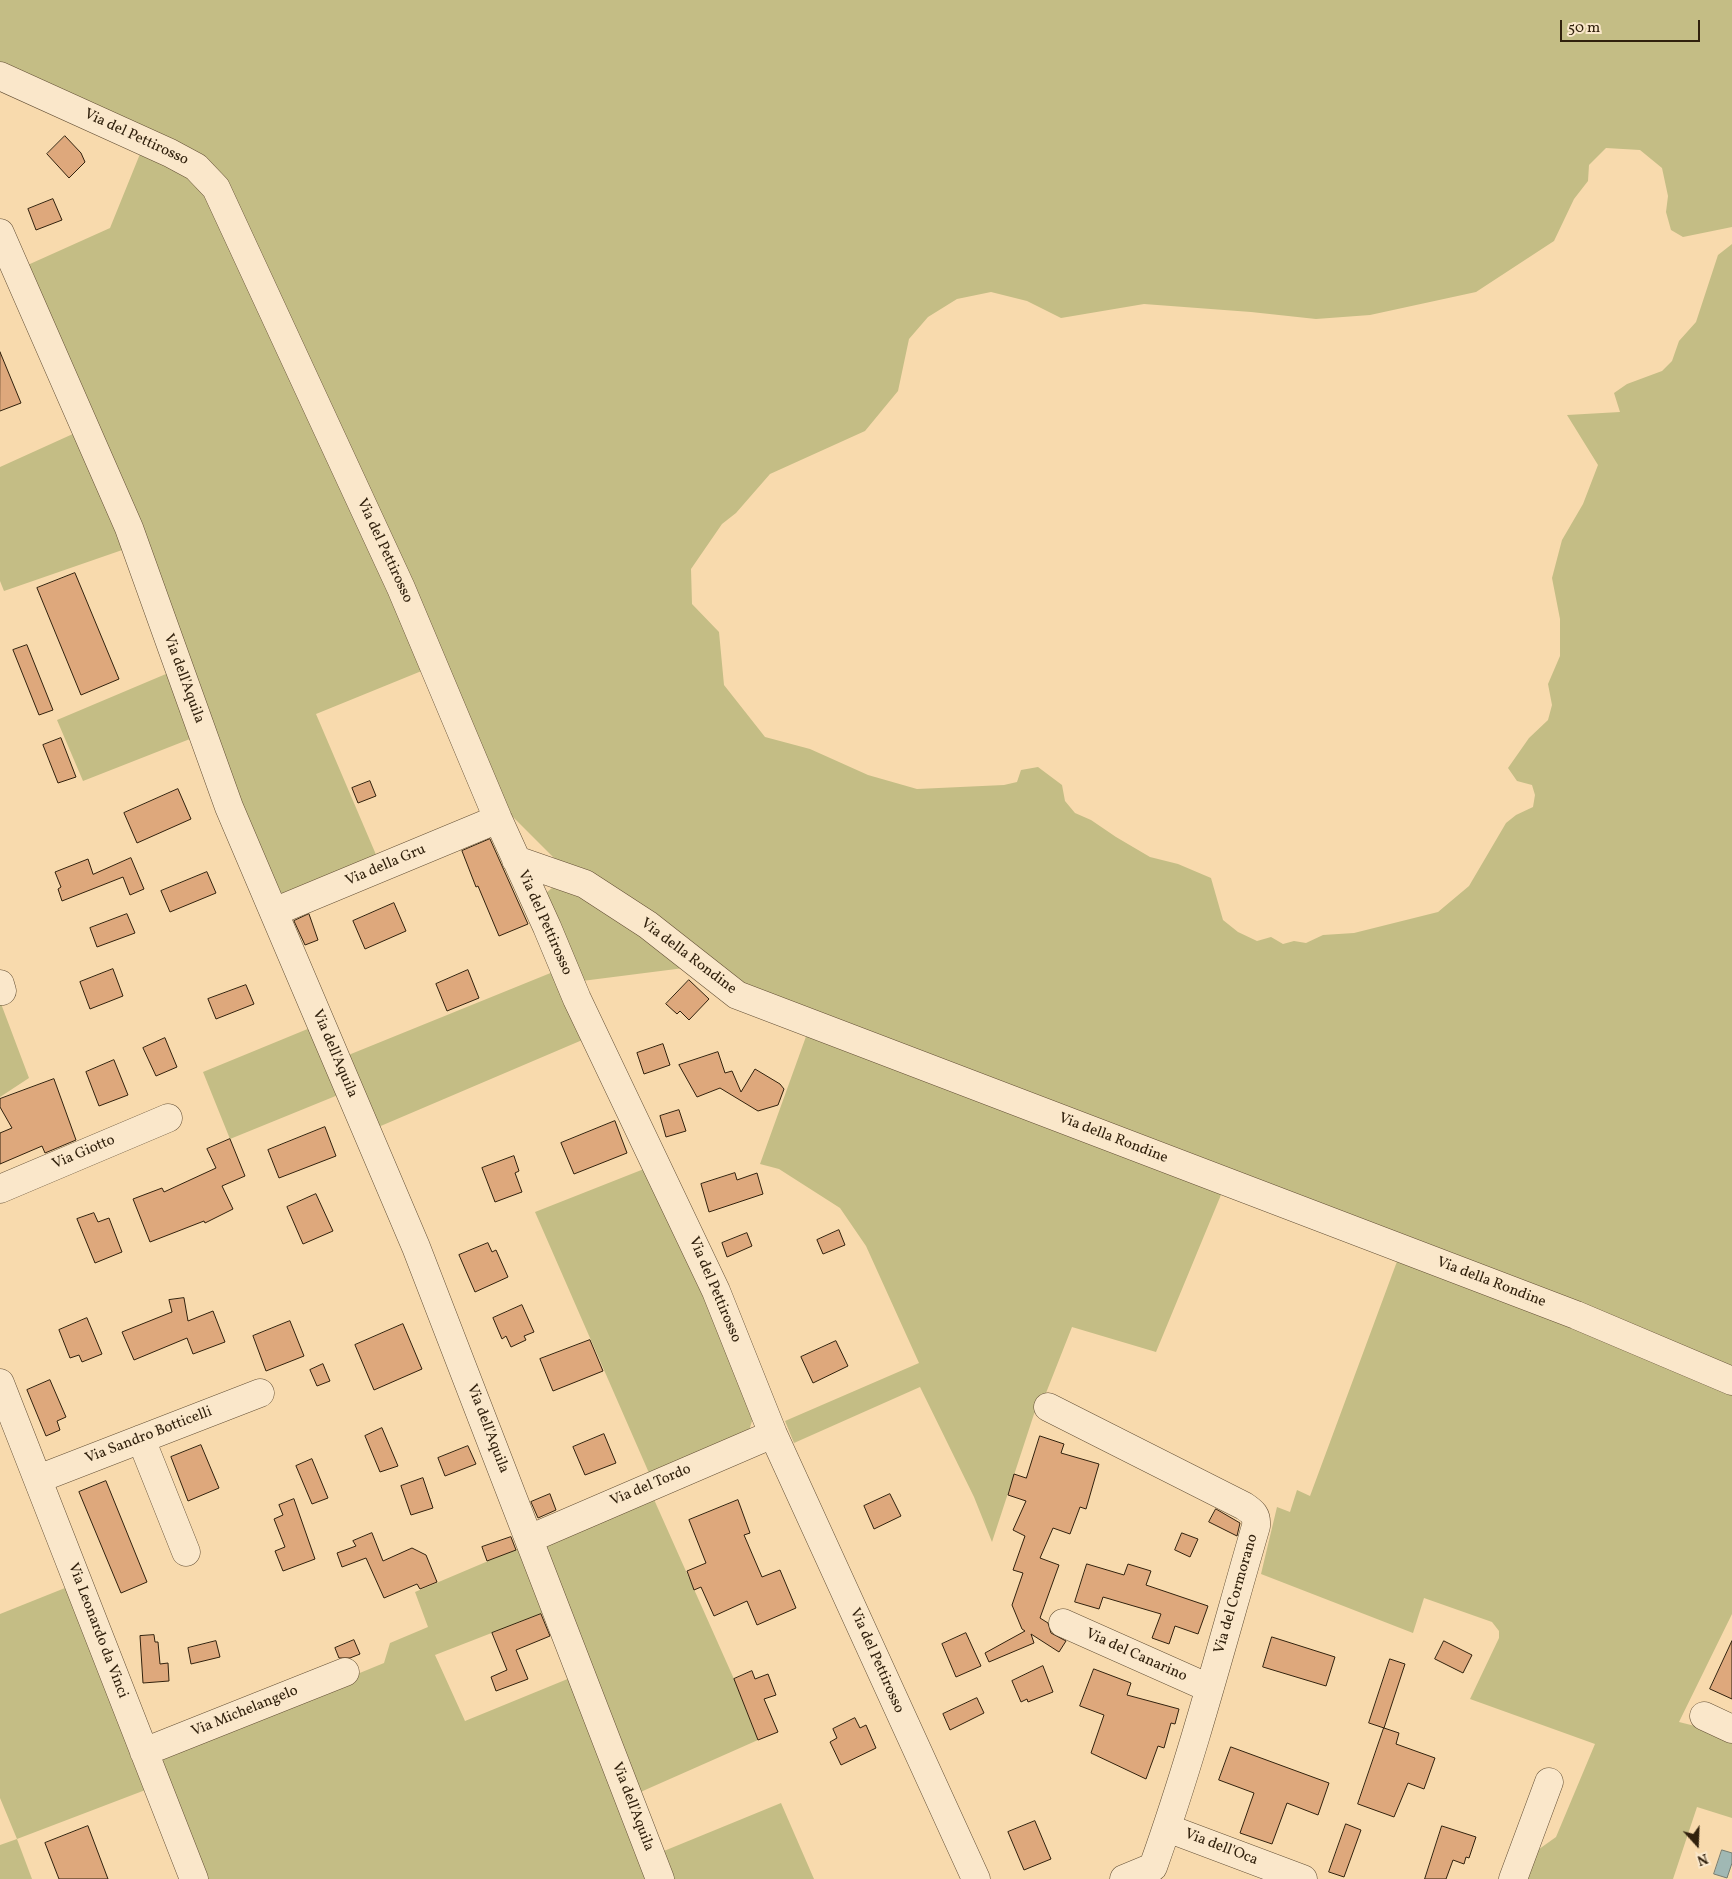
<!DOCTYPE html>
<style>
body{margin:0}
#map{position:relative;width:1732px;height:1879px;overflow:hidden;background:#f8daad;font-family:Vollkorn,serif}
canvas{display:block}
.north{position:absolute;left:1672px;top:1819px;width:50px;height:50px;-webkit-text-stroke:4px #fae7ca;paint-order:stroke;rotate:160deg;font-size:14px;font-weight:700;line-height:20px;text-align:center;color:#31210d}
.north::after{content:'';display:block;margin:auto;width:18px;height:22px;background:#31210d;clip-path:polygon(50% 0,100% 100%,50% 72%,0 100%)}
.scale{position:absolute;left:1560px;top:20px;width:140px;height:22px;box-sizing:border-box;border:2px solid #31210d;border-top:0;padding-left:6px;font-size:15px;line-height:18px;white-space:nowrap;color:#31210d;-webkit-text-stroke:4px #fae7ca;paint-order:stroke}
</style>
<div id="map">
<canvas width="1732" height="1879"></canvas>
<div class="north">N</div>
<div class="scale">50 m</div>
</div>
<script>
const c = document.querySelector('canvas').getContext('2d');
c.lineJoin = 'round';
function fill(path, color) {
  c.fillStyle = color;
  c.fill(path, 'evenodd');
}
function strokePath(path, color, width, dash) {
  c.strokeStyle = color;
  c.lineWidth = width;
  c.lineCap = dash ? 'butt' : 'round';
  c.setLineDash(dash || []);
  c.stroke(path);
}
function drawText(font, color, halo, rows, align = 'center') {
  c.font = font + ' Vollkorn,serif';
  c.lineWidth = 4.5;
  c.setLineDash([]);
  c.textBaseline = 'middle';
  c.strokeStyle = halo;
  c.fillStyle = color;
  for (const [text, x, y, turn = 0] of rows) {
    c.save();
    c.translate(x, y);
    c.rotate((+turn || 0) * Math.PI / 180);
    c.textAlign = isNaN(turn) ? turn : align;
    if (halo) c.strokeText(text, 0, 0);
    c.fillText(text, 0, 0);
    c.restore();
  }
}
fill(new Path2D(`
 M0 0H1732V227L1683 237 1671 230 1666 212 1668 196 1662 168 1640 150 1606 148 1589 165 1588 181 1574 199 1554 241 1476 292 1370 315 1316 319 1251 312 1144 304 1061 318 1027 301 991 292 957 299 928 317 909 339 898 391 865 431 770 474 736 513 722 524 691 569 692 604 719 632 724 685 765 737 810 749 868 775 917 789 1004 785 1017 782 1021 770 1038 767 1062 785 1065 801 1075 813 1091 820 1116 837 1150 857 1178 864 1211 878 1223 920 1238 932 1257 941 1271 937 1283 944 1294 941 1306 943 1323 935 1354 933 1438 912 1469 886 1506 823 1516 815 1533 807 1535 795 1532 785 1517 781 1508 768 1529 738 1548 720 1552 705 1548 684 1560 656V619L1552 578 1562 540 1583 504 1598 465 1567 415 1620 412 1614 393 1627 384 1662 371 1672 361 1679 341 1696 322 1718 255 1732 244V1372L743 990 557 861 506 810 224 191 0 71Z
 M142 149 198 179 424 670 316 714 377 857 281 899 21 268 110 228Z
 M75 433 128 548 4 591 0 581V467Z
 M173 671 195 737 83 781 57 720Z
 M561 885 575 886 684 968 582 981 546 893 552 888Z
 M553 972 587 1038 376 1128 346 1056Z
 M0 1001 29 1078 0 1097Z
 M310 1028 338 1095 230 1139 203 1072Z
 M808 1031 1223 1190 1156 1352 1072 1327 1046 1393 1034 1414 992 1542 974 1497 920 1387 794 1443 785 1421 919 1363 866 1246 840 1208 779 1169 760 1164Z
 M649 1167 756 1416 752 1421 749 1431 649 1473 535 1212Z
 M1399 1256 1732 1389V1614L1679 1722 1715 1731 1732 1738V1818L1697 1807 1673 1879H1520L1535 1852 1556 1837 1595 1744 1470 1699 1499 1638V1631L1492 1622 1424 1598 1413 1633 1261 1574 1277 1507 1290 1512 1297 1490 1310 1496Z
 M652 1495 734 1679 758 1740 636 1794 540 1548Z
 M519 1548 543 1613 435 1655 465 1721 570 1678 648 1879H202L153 1758 384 1663 390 1643 428 1627 415 1592Z
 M70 1586 148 1789 17 1839 32 1879H0V1845L17 1839 0 1798V1614Z
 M781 1803 814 1879H670L659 1853Z`), '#c4bd85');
const water = new Path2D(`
 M1722 1850 1732 1853V1863L1727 1878 1714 1874Z`);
fill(water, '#a0b8b4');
strokePath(water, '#747c71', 1);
const building = new Path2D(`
 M65 136 81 153 85 162 69 178 47 154Z
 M53 199 62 220 36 230 28 209Z
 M0 352 21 403 0 411Z
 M75 573 119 679 81 695 37 588Z
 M27 645 53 710 39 715 13 650Z
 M61 738 76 777 58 783 43 745Z
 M370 781 376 796 358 803 352 788Z
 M178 789 191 819 137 843 124 813Z
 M490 839 528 924 499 936 478 886 476 887 462 851Z
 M131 858 144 889 130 895 123 877 62 901 58 889 61 887 55 872 88 859 93 874Z
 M207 872 216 893 170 912 161 891Z
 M394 903 406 931 365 949 353 921Z
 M127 914 135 933 97 947 90 928Z
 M309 914 318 940 305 945 294 921Z
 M113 969 123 996 90 1009 80 982Z
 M468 970 479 998 447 1011 436 984Z
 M689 980 709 999 689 1020 680 1011 677 1014 666 1004Z
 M246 985 254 1004 216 1019 208 999Z
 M165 1038 177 1067 156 1076 143 1048Z
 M663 1044 670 1065 644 1074 637 1053Z
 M718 1052 725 1073 732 1071 741 1092 755 1069 780 1084 784 1089 778 1105 758 1111 720 1088 697 1097 679 1065Z
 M114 1060 128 1095 99 1106 86 1072Z
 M54 1079 76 1140 45 1153 42 1146 0 1164V1133L12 1128 0 1107V1099Z
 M679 1110 686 1131 666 1137 660 1116Z
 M615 1121 627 1153 574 1174 561 1143Z
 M325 1127 336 1156 279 1178 268 1150Z
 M230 1139 245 1176 222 1186 233 1209 205 1223 204 1221 150 1242 133 1199 162 1188 164 1192 216 1168 207 1149Z
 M514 1156 519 1171 515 1173 522 1192 495 1202 482 1168Z
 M735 1173 737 1180 757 1173 763 1194 709 1212 701 1184Z
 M316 1194 333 1231 303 1244 287 1207Z
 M94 1213 98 1222 109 1218 122 1252 95 1263 77 1219Z
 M839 1230 845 1245 823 1254 817 1240Z
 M747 1233 752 1246 727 1257 722 1243Z
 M488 1243 492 1252 496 1250 508 1277 475 1292 459 1255Z
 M184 1298 188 1321 213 1311 225 1342 193 1354 187 1338 134 1360 122 1332 172 1312 169 1300Z
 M522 1305 534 1332 524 1336 526 1340 511 1347 506 1336 502 1339 493 1318Z
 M87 1318 102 1354 82 1362 79 1355 70 1358 59 1330Z
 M290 1321 304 1356 266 1371 253 1336Z
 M403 1324 422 1369 374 1390 355 1345Z
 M590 1340 603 1371 553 1391 540 1359Z
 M836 1341 848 1366 813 1383 801 1357Z
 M323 1364 330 1381 317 1386 310 1370Z
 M50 1380 66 1417 57 1421 60 1430 46 1436 27 1390Z
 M382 1428 398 1466 380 1472 365 1436Z
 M604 1434 616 1463 585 1475 573 1447Z
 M1040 1436 1064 1444 1061 1453 1099 1464 1086 1509 1080 1507 1070 1534 1053 1528 1040 1558 1059 1565 1040 1618 1048 1623 1051 1633 1066 1641 1059 1652 1031 1634 1034 1643 989 1662 985 1653 1025 1631 1022 1629 1012 1605 1023 1573 1013 1570 1025 1536 1013 1530 1026 1501 1008 1495 1014 1474 1026 1478Z
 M201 1445 219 1488 188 1501 171 1457Z
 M468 1446 476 1464 445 1476 438 1458Z
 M312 1459 328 1498 312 1504 296 1466Z
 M423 1478 433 1508 411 1515 401 1486Z
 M106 1481 147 1582 121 1593 79 1492Z
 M550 1494 556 1510 538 1518 531 1502Z
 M890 1494 901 1516 874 1529 864 1506Z
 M294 1499 315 1559 283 1571 275 1551 285 1547 274 1519 283 1515 279 1505Z
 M738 1500 750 1533 744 1535 762 1577 780 1570 796 1608 757 1625 747 1601 714 1616 701 1587 694 1590 687 1571 706 1563 689 1520Z
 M1216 1509 1240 1523 1237 1536 1209 1522Z
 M372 1533 383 1561 412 1548 426 1555 437 1582 420 1589 417 1584 384 1598 366 1558 342 1567 337 1553 356 1546 353 1541Z
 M1182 1533 1198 1539 1190 1557 1175 1550Z
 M511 1537 516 1550 487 1561 482 1547Z
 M1087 1564 1124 1575 1128 1564 1151 1571 1146 1585 1208 1606 1198 1634 1175 1626 1169 1644 1152 1638 1161 1614 1103 1597 1099 1609 1075 1602Z
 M541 1614 550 1636 516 1650 528 1679 496 1691 491 1677 507 1670 492 1633Z
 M966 1633 981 1666 956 1677 942 1644Z
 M154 1635 155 1642H158L160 1664 168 1663 169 1681 143 1683 140 1636Z
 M1272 1637 1335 1657 1326 1686 1263 1667Z
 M354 1640 360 1654 350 1658H339L335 1648Z
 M216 1641 220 1657 191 1664 188 1648Z
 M1444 1641 1472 1655 1463 1673 1435 1659Z
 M1732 1641V1699L1710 1689Z
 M1390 1659 1405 1664 1384 1728 1369 1723Z
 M1043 1666 1053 1692 1028 1702 1027 1699 1021 1702 1012 1681Z
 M1094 1669 1131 1683 1127 1695 1179 1709 1175 1724 1171 1723 1164 1748 1158 1746 1146 1779 1091 1753 1104 1715 1080 1706Z
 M752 1671 755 1679 768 1674 776 1695 764 1699 778 1732 758 1740 734 1679Z
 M977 1698 984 1713 950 1730 943 1714Z
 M855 1718 860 1728 866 1725 876 1748 841 1765 830 1742 837 1738 833 1729Z
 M1384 1728 1399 1733 1396 1744 1435 1758 1424 1789 1408 1783 1394 1817 1358 1804Z
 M1231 1747 1329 1783 1318 1815 1287 1803 1272 1844 1240 1833 1254 1793 1219 1780Z
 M1035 1821 1051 1859 1024 1870 1008 1832Z
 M1346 1824 1361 1830 1344 1877 1329 1872Z
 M88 1826 108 1879H59L45 1843Z
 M1442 1826 1476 1837 1469 1858 1466 1857 1464 1864 1453 1860 1446 1879H1425Z`);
fill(building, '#dea87c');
strokePath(building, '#31210d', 1);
const minor = new Path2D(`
 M0 76 170 153 196 167 216 188 401 588 498 819 547 927 577 999 716 1291 773 1434 976 1879
 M0 233 129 528 229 807 416 1247 660 1879
 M516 860 585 884 648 925 737 995 1576 1315 1732 1381
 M274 912 498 819
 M0 984 2 991
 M0 1189 168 1118
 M0 1383 194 1879
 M1048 1407 1244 1506C1253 1512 1257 1515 1256 1526 1223 1640 1193 1755 1153 1867L1124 1879
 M141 1439 186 1552
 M38 1479 260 1393
 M529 1539 773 1434
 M1063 1623 1209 1688
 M1704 1716 1732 1729
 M144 1752 345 1672
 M1167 1828 1303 1879
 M1513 1879 1549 1782`);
strokePath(minor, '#634f35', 29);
strokePath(minor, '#fae7ca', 28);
drawText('15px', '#31210d', '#fae7ca', [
 ["Via del Pettirosso",136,138,25],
 ["Via del Pettirosso",384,551,65],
 ["Via dell'Aquila",183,679,70],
 ["Via della Gru",386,866,-23],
 ["Via del Pettirosso",544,923,66],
 ["Via della Rondine",688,957,37],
 ["Via dell'Aquila",334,1054,67],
 ["Via della Rondine",1113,1139,21],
 ["Via Giotto",84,1153,-23],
 ["Via della Rondine",1491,1283,21],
 ["Via del Pettirosso",714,1290,67],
 ["Via dell'Aquila",487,1429,69],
 ["Via Sandro Botticelli",149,1436,-21],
 ["Via del Tordo",651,1486,-23],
 ["Via del Cormorano",1237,1594,-74],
 ["Via Leonardo da Vinci",97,1631,69],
 ["Via del Canarino",1136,1656,24],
 ["Via del Pettirosso",876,1661,66],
 ["Via Michelangelo",245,1712,-22],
 ["Via dell'Aquila",632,1807,69],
 ["Via dell'Oca",1221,1848,21]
]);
</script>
